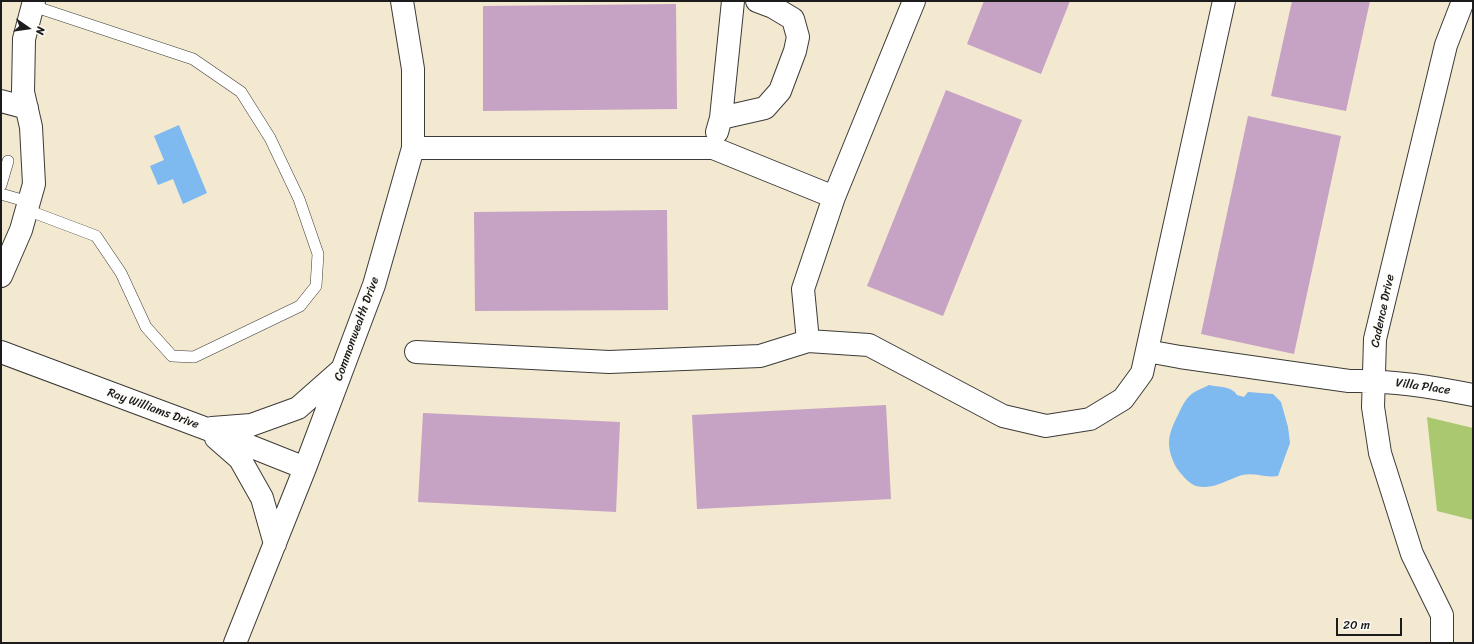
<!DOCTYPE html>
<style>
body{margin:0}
#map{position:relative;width:1474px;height:644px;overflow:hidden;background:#f3e8d0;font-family:Sriracha,sans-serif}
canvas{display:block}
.frame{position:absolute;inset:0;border:2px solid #1c1c1c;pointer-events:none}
.north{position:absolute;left:8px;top:8px;width:40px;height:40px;-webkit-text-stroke:3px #fdfcf7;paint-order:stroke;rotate:103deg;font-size:11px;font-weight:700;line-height:16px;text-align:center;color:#1c1c1c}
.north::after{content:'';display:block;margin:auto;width:14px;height:18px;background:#1c1c1c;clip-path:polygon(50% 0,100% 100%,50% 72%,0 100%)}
.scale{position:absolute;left:1336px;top:618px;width:66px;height:18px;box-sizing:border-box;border:2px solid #1c1c1c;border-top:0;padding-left:5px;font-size:12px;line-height:14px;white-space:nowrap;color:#1c1c1c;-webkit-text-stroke:3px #fdfcf7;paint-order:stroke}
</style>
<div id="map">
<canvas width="1474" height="644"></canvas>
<div class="frame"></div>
<div class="north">N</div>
<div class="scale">20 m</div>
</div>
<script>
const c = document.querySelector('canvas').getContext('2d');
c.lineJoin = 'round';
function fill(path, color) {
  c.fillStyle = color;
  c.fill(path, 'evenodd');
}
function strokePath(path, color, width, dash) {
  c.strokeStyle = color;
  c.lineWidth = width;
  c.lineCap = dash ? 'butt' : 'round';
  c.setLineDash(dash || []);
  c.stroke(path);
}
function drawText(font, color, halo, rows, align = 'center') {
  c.font = font + ' Sriracha,sans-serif';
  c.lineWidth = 3;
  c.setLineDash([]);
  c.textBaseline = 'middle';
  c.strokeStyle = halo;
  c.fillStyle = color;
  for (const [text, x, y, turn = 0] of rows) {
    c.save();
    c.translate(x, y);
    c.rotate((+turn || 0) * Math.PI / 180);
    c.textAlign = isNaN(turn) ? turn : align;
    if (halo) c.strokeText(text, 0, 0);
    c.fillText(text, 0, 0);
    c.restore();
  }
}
fill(new Path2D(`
 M1427 417 1473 428V520L1437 511Z`), '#aac86f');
fill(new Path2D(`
 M179 125 207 193 183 204 173 179 158 185 150 166 164 160 154 136Z
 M1209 385C1218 387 1232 386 1237 395L1244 397 1248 392 1273 394 1281 402 1288 427 1290 443 1278 476C1266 478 1255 472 1242 475 1226 480 1214 490 1196 486 1189 484 1180 473 1176 467 1165 445 1168 434 1179 413 1182 406 1186 398 1193 393 1197 390 1204 388 1209 385Z`), '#7eb9f0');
fill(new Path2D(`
 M984 1H1070L1041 74 967 44Z
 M1292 1H1370L1346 111 1271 96Z
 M676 4 677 109 483 111V6Z
 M946 90 1022 120 943 316 867 286Z
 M1248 116 1341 136 1294 354 1201 334Z
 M667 210 668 310 475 311 474 212Z
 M886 405 891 499 697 509 692 415Z
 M423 413 620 422 616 512 418 502Z`), '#c6a2c4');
const service = new Path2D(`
 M1 185 8 161
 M1 194 29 202
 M27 210 96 236 121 273 146 327 172 356 194 357 300 306 316 286 318 254 299 199 270 138 241 92 193 59 33 6`);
const minor = new Path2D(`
 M1 101 27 108
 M721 118 765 108 780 91 795 51 798 37 793 19 773 7 757 1
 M717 132 721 118 733 1
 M413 148H713L834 197 803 289 808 341 760 356 609 362 416 352
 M834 197 914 1
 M1 276 21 230 34 184 31 127 23 92 24 39 34 1
 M808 341 869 345 1003 416 1046 426 1090 419 1123 399 1142 373 1224 1
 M1147 351 1180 357 1349 381C1391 380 1432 387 1473 395
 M1 352 207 429 305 468
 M212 428 251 425 298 408 340 371
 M216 438 240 459 262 498 275 544
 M235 643 305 468 374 285 413 148V69L402 1
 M1442 643V615L1412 554 1380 453 1373 407 1375 339 1446 45 1463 1`);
strokePath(service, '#3c3b37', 12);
strokePath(minor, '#3c3b37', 24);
strokePath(service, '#fff', 11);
strokePath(minor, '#fff', 22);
drawText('12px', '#1c1c1c', '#fdfcf7', [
 ["Cadence Drive",1383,311,-78],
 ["Commonwealth Drive",357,329,-70],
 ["Villa Place",1423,387,8],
 ["Ray Williams Drive",153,409,20]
]);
</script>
